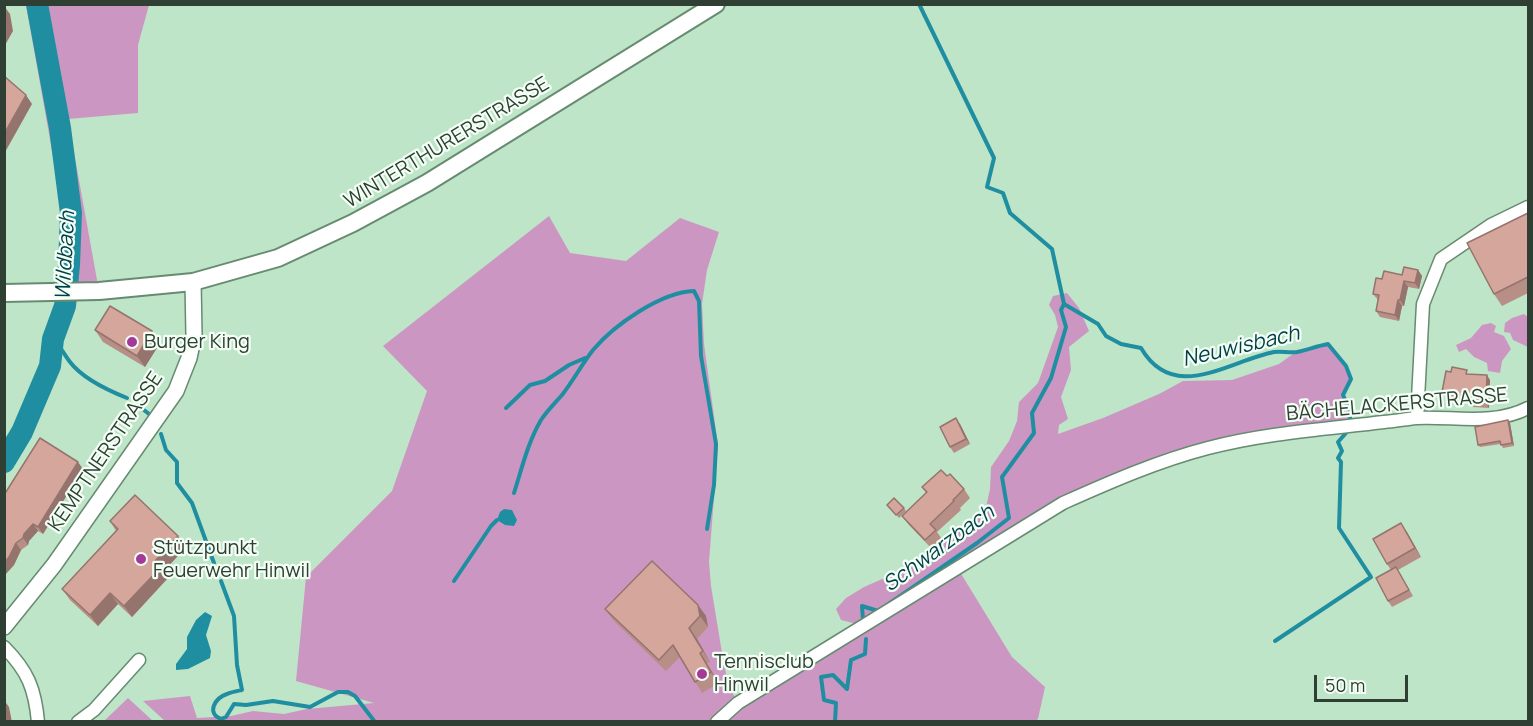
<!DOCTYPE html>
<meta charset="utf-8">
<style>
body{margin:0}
#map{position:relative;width:1533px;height:726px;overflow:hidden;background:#bee5c8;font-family:Manrope,sans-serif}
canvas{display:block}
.frame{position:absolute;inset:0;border:6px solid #2f3f33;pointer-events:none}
.scale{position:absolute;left:1314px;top:675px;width:94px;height:27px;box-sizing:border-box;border:3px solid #2f3f33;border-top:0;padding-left:8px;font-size:18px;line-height:21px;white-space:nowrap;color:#2f3f33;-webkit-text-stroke:4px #f3fef5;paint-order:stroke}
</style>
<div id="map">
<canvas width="1533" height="726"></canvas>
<div class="frame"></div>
<div class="scale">50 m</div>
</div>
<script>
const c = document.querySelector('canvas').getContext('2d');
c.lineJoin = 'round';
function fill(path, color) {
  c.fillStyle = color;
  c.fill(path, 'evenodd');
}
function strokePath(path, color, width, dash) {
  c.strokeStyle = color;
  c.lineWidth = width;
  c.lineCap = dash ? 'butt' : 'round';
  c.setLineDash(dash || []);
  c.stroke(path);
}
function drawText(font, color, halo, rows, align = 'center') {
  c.font = font + ' Manrope,sans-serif';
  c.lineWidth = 4.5;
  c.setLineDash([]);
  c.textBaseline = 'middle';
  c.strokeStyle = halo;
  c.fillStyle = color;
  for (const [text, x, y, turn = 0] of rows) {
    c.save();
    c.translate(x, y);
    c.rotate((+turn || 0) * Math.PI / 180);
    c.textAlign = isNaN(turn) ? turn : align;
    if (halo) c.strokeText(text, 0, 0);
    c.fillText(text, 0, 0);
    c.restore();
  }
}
fill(new Path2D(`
 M26 5H149L138 45V113L68 119 99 291 56 293 64 218Z
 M549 216 570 253 626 261 680 218 719 232 707 270 702 304 704 344 718 445 709 562 711 586 724 665 729 686 738 703 960 572 1012 657 1045 687 1038 719 1034 722H166L143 701 190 696 197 718 231 716 253 711 284 714 307 709 374 703 296 681 306 577 392 491 427 391 383 346Z
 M1067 293 1079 308 1089 331 1069 347 1071 370 1061 397 1068 419 1059 425 1058 434 1103 418 1159 394 1183 381 1232 380 1279 364 1297 351 1328 344 1346 366 1351 379 1343 395 1350 411 1348 426 1253 438 1100 486 861 625 841 620 836 609 846 598 864 587 896 573 985 512 990 489 991 467 1009 441 1017 421 1019 402 1038 383 1058 327 1055 315 1049 305 1053 296Z
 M1524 314 1528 317V347L1513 340 1510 333 1504 332 1505 323 1512 318Z
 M1491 323 1496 326 1494 332 1504 336 1511 349 1502 361 1500 373 1488 371 1487 363 1474 357 1466 349 1459 352 1456 345 1471 338 1482 325Z
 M128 698 153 721H104Z`), '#cb97c2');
fill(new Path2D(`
 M504 509 512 510 517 520 514 526 505 525 497 520 500 512Z
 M205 612 212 616 206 635 211 651 210 658 188 669 176 670V664L187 649V637L196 620Z`), '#208ea1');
strokePath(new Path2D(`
 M1064 304 1098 324 1106 336 1121 344 1141 348C1174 404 1228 361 1274 352 1281 351 1289 353 1297 352 1307 350 1317 346 1328 344L1346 366 1351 379 1343 395 1350 411V419
 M53 339C60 346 64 354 70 362 83 379 107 390 127 398
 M139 406 149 414
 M506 408 530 385 545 381 569 365 585 358
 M161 434 166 450 177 462V483L192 503 214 563
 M514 493C522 468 528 442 541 420 547 411 555 403 562 395 573 381 582 364 593 350 614 325 661 292 694 291L699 301 701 356 716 444 714 485 707 529
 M221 581 234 616 237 665 242 690C237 691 231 692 227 694 215 698 206 713 221 719L226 717 234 704 246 705 273 701 310 707 338 692H348L355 696 375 722
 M454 581 491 526 497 520
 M890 603 977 543 1009 518 1002 477 1034 433 1032 413 1051 378 1066 327 1061 310 1064 304 1052 249 1010 213 1003 193 987 187 994 158 919 4
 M863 620 862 606 878 611 881 609
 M1275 641 1371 577 1339 528 1341 462 1338 458 1342 451 1338 442 1346 433
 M835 722 836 703 824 700 821 677 833 675 847 689 851 660 865 654 866 639`), '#208ea1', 4);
strokePath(new Path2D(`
 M4 462 22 432 50 366 53 339 65 306 69 265 71 213 60 128 37 4`), '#208ea1', 22);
const minor = new Path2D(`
 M1417 418 1423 304 1441 259 1491 225 1528 207
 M4 647C28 671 35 689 38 722
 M78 722 94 710 139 660
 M717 722 738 703 1063 503C1110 482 1158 461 1208 448 1265 433 1326 429 1384 422 1395 421 1406 419 1416 418 1454 416 1493 426 1528 408`);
const tertiary = new Path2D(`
 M4 627 54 565 176 391 189 358 194 335 193 282`);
const secondary = new Path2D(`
 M4 293 99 291 193 282 278 258 353 223 427 183 716 4`);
strokePath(minor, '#678b70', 15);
strokePath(tertiary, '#678b70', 18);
strokePath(secondary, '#678b70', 20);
strokePath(minor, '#fff', 12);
strokePath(tertiary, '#fff', 15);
strokePath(secondary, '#fff', 16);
fill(new Path2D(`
 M1528 213V293L1502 306 1494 294Z
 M1418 270 1422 276 1419 289 1408 287 1404 306H1402L1399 321 1380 317 1376 311 1378 300 1373 294 1382 279 1402 275Z
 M95 330 160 343 145 367 103 342Z
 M1470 374 1490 380 1489 408 1473 407 1470 401 1445 396 1442 392Z
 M1510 423 1514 446 1503 448 1501 444 1480 447 1478 445Z
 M960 424 970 444 954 453 950 447Z
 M83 469 43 534 38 531 29 541 28 545 21 550 14 565 4 576V495Z
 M947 476 964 489 970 498 960 508 961 510 937 532 942 539 932 549 909 525 902 516 926 493 922 487Z
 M887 505 904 508 906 511 899 518Z
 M110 521 186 547 164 571 168 578 132 617 118 604 98 626 70 600 62 589 116 531Z
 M1407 532 1421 557 1398 570 1413 596 1392 607 1388 601 1391 570 1387 564Z
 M698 605 706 616 708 627 697 639 710 662 707 664 719 683 702 693 680 657 666 671 613 620 605 609Z`), '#b78f86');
fill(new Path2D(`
 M4 6 10 14 13 31 4 47Z
 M26 95 32 104 4 154V134Z
 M1418 270 1422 276 1419 289 1415 283Z
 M1404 281 1408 287 1404 306 1400 300Z
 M1398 300 1402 306 1399 321 1395 315Z
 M152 331 160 343 145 367 137 356Z
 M1487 375 1490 380 1489 408 1486 403Z
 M956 418 960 424 970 444 966 439Z
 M1508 420 1510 423 1514 446 1512 443Z
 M78 462 83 469 43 534 38 527Z
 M1401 523 1407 532 1421 557 1415 548Z
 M33 524 38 531 29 541 28 545 23 538 24 534Z
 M178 536 186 547 164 571 168 578 132 617 124 606 155 561Z
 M16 543 21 550 14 565 4 576V563Z
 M110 593 118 604 98 626 90 615Z
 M698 605 706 616 708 627 700 616Z
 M689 628 697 639 710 662 703 651Z
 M700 653 707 664 719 683 711 672Z
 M4 700 9 707 12 722H7L4 707Z`), '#95746d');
const building = new Path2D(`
 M4 9 7 22 4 27Z
 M4 76 26 95 4 134Z
 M1528 213V277L1494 294 1467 243Z
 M1404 267 1418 270 1415 283 1404 281 1400 300H1398L1395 315 1376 311 1379 295 1373 294 1376 278 1382 279 1384 271 1402 275Z
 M110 306 152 331 137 356 95 330Z
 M1452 367 1467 370 1466 374 1487 375 1486 403H1470V397L1442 392 1446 371 1451 372Z
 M956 418 966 439 950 447 940 427Z
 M1508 420 1512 443 1501 445 1500 441 1478 445 1475 427Z
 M40 438 78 462 38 527 33 524 24 534 23 538 16 543 9 557 4 563V495Z
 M941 470 947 476 950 474 964 489 953 500 954 501 930 524 936 530 925 540 902 516 927 492 922 487Z
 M135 495 178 536 155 561 161 567 124 606 110 593 90 615 62 589 118 529 110 521Z
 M894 498 904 508 896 515 887 505Z
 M1401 523 1415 548 1387 564 1373 539Z
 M652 561 698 605 700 616 689 628 703 651 700 653 711 672 695 682 673 645 659 660 605 609Z
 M1396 567 1409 590 1388 601 1376 578Z
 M4 707 7 721 5 722H4Z`);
fill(building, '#d5a69c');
strokePath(building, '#95746d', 1.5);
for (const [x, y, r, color] of [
 [132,342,6,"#a53999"],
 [141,559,6,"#a53999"],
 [702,674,6,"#a53999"]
]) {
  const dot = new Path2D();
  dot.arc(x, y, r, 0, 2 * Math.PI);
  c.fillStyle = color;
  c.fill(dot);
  strokePath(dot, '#f3fef5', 2);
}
drawText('20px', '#2f3f33', '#f3fef5', [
 ["WINTERTHURERSTRASSE",447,143,-31],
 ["BÄCHELACKERSTRASSE",1397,405,-5],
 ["KEMPTNERSTRASSE",106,452,-56]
]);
drawText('20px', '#2f3f33', '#f3fef5', [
 ["Burger King",144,342],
 ["Stützpunkt",153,548],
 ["Feuerwehr Hinwil",153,571],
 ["Tennisclub",714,662],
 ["Hinwil",714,685]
], 'left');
drawText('italic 21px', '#003f49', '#f3fef5', [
 ["Wildbach",66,256,-87],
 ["Neuwisbach",1241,347,-13],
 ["Schwarzbach",939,549,-36]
]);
</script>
